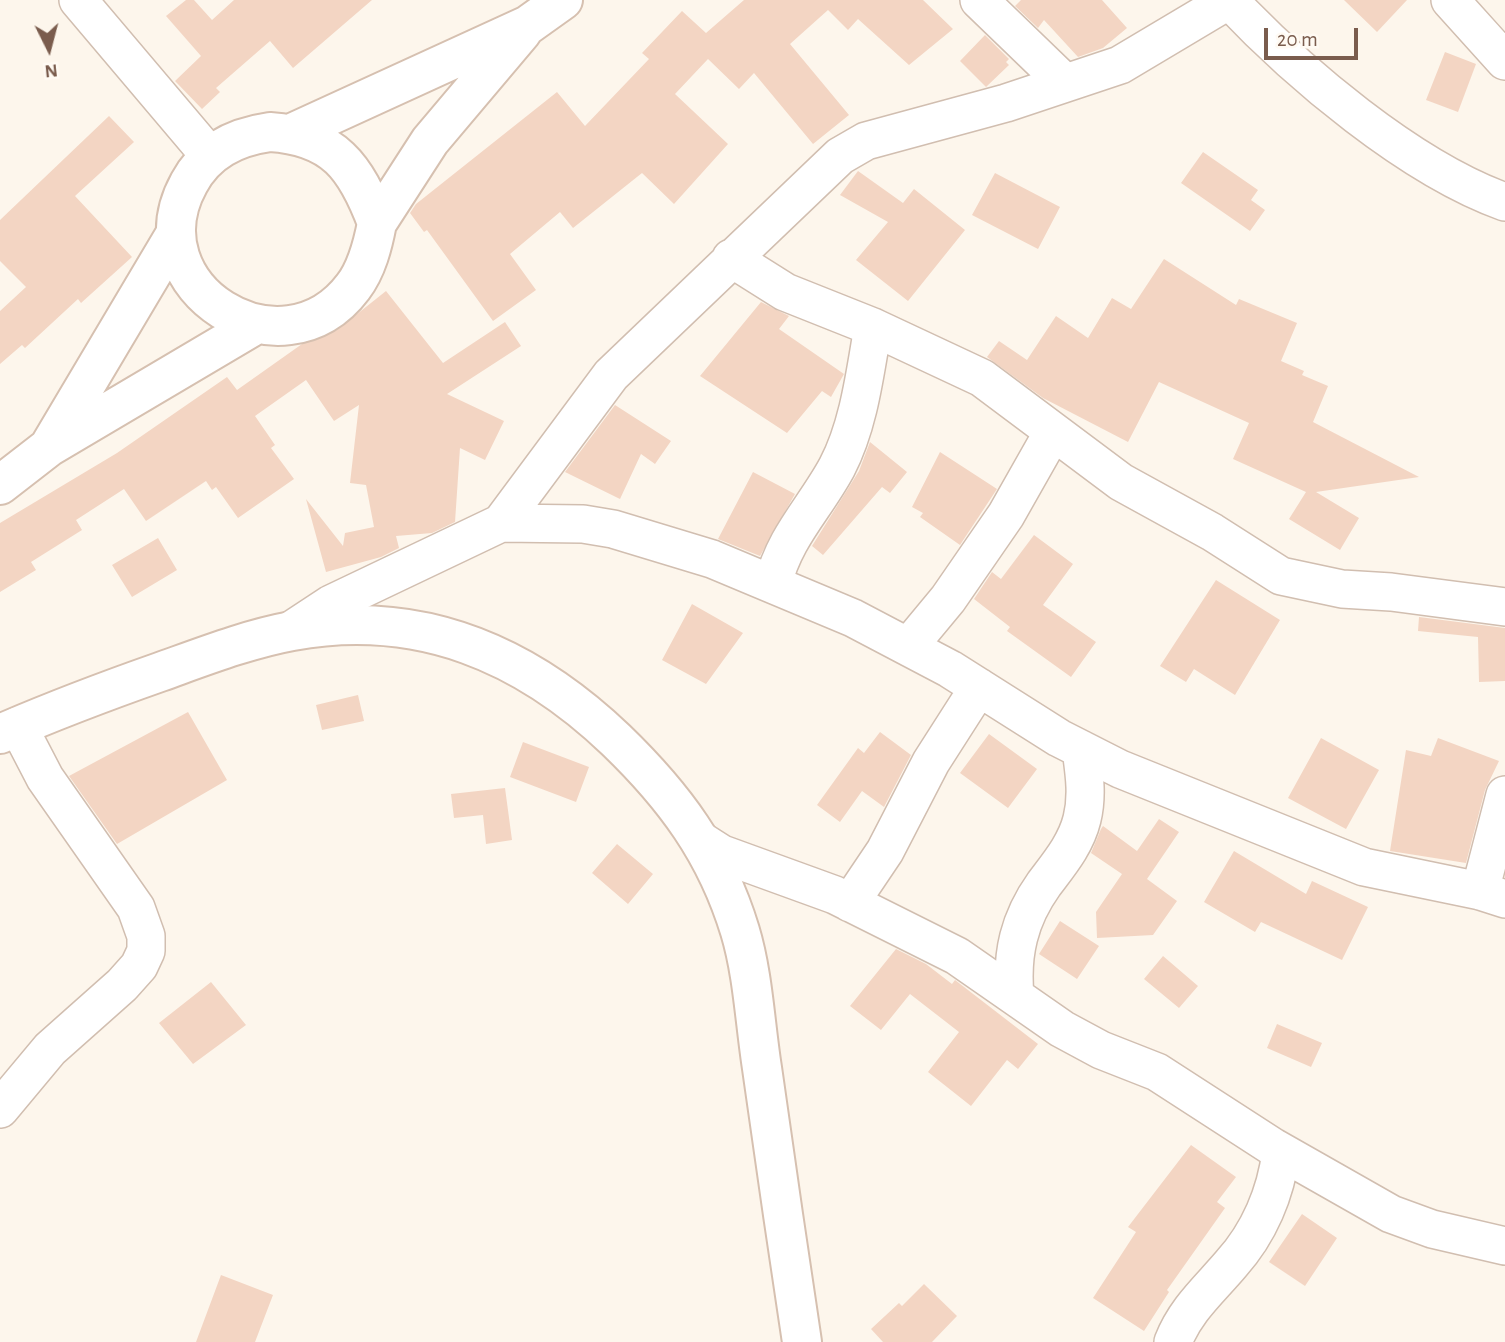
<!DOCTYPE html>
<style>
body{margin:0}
#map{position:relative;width:1505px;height:1342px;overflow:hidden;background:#fdf6ec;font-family:"Alegreya Sans",sans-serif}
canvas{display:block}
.north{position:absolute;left:14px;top:14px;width:70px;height:70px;-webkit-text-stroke:5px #fffaf3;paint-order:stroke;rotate:174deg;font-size:19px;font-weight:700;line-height:28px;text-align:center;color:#7a5c4d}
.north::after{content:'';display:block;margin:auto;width:24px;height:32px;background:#7a5c4d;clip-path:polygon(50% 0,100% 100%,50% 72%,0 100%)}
.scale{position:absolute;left:1264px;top:28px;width:94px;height:32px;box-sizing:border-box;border:4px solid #7a5c4d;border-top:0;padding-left:9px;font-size:21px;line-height:24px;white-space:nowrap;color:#7a5c4d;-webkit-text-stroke:5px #fffaf3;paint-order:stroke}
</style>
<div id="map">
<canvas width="1505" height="1342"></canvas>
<div class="north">N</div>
<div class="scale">20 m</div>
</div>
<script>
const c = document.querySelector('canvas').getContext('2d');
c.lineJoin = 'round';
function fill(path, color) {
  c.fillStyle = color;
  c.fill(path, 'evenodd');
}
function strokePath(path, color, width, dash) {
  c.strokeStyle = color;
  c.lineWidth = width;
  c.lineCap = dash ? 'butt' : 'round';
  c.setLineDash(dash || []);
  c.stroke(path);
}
fill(new Path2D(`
 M186 0H194L212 20 234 0H372L293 68 270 41 216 88 220 92 202 109 175 81 201 56 166 16Z
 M744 0H923L953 29 909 65 858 19 848 30 828 10 790 44 849 115 813 144 754 73 739 89 708 59 675 94 728 144 674 204 642 173 573 228 560 212 510 254 536 290 493 321 427 230 424 232 410 213 416 204 557 92 585 126 649 59 642 53 682 11 706 33Z
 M1021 0H1102L1127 28 1103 48 1078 57 1044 20 1038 28 1015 6Z
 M1344 0H1407L1377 32Z
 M985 35 1009 59 1006 62 1009 65 986 87 960 61Z
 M1445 52 1476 64 1458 112 1426 100Z
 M109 116 134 142 75 196 132 257 81 303 78 299 25 348 22 345 0 364V311L26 287 0 261V220Z
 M1203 152 1258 190 1251 200 1265 210 1250 231 1181 183Z
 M858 171 903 203 914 189 965 230 908 301 856 260 888 222 840 195Z
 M995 173 1060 207 1038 249 972 215Z
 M1164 259 1236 305 1239 299 1297 323 1281 361 1304 371 1302 375 1328 386 1313 422 1419 477 1316 492 1359 518 1340 550 1289 519 1306 492 1233 459 1249 423 1159 382 1128 442 1043 398 987 357 999 341 1027 360 1056 316 1088 338 1112 298 1131 309Z
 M386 291 443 363 505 322 521 346 447 394 504 421 485 460 460 448 455 522 432 533 396 536 399 548 381 557 326 572 306 499 343 546 345 533 374 527 366 485 350 483 359 405 334 421 306 380 255 416 275 445 271 448 294 479 238 518 216 487 212 490 206 481 146 521 124 489 76 520 82 530 31 562 36 570 0 592V523L117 453 227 377 237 390 302 344 337 330Z
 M761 302 789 316 779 329 844 374 831 397 822 391 787 433 700 376Z
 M615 405 671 441 655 464 641 454 620 499 565 472Z
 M870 442 907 472 890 493 882 487 823 555 812 546 859 471Z
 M940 452 997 489 960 545 920 517 923 513 912 507Z
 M753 472 795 494 760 556 718 539Z
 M1034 535 1073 564 1043 605 1096 642 1071 677 1007 631 1010 627 974 599 992 572 1001 579Z
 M158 538 177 570 132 597 112 565Z
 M1216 580 1280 620 1235 695 1194 669 1186 682 1160 666Z
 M692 604 743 633 706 684 662 660Z
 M1419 617 1505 628V681L1479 682 1478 637 1418 631Z
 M358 695 364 721 322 730 316 705Z
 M188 712 227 780 117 844 69 776Z
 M880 732 911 755 884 807 862 791 840 822 817 805 858 748 864 753Z
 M989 734 1037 769 1008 808 960 773Z
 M1321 738 1379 770 1346 829 1288 798Z
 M1438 738 1499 761 1485 790 1466 863 1390 851 1406 750 1431 756Z
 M523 742 589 767 576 802 510 777Z
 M505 788 512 840 486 844 483 815 454 818 451 794Z
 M1159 819 1179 832 1147 879 1177 901 1153 935 1097 938 1096 912 1122 874 1091 853 1101 829 1103 826 1137 851Z
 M617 844 653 874 628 904 592 873Z
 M1234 851 1306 894 1312 881 1368 907 1342 960 1261 922 1255 932 1204 902Z
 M1060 921 1099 946 1077 979 1039 954Z
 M896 949 926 964 952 984 955 980 1038 1044 1018 1069 1007 1060 971 1106 928 1072 959 1032 910 994 881 1030 850 1006Z
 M1163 956 1198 986 1179 1008 1144 979Z
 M211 982 246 1025 193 1064 159 1023Z
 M1277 1024 1322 1043 1311 1067 1267 1048Z
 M1191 1145 1236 1177 1217 1202 1225 1208 1167 1290 1169 1292 1144 1331 1093 1298 1136 1232 1128 1227Z
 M1302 1214 1337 1238 1305 1286 1269 1262Z
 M221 1275 273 1295 255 1342H196Z
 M924 1284 957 1316 932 1342H883L871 1329 899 1303 902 1306Z`), '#f3d5c3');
const minor = new Path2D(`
 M78 0 210 156
 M979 0 1065 83
 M1229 0C1298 73 1410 168 1505 202
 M1450 0 1505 61
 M731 258 785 292 873 327 982 378 1121 482 1212 532 1281 576 1342 589 1391 592 1505 607
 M501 523 611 375 840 156 866 141 1006 103 1120 65 1229 0
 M773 584C784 537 815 508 837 467 859 425 865 373 873 327
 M290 631 331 604 501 523 583 524 613 529 712 559 853 618 950 669 1059 738 1120 769 1364 867 1480 891 1505 899
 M909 646 948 599 1006 515 1053 432
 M700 840 722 854 835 895 957 956 1062 1029 1101 1050 1157 1072 1273 1147 1391 1214 1432 1229 1505 1246
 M1480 891 1505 795
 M850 903 885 851 931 762 979 687
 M1015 996C1011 954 1019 919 1044 884 1059 864 1076 844 1082 819 1088 795 1084 772 1081 749
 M0 1109 50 1049 122 985 139 966 146 951V936L136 908 45 778 18 726
 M1173 1342C1186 1309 1209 1290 1231 1264 1259 1233 1276 1193 1281 1152`);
const secondary = new Path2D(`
 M270 132C334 136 356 167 377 223 373 244 367 269 353 287 282 381 131 288 189 183 206 151 235 137 270 132Z
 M292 133 528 25 563 0
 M377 223 430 141 522 32
 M50 445 176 233
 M0 485 49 447 257 324
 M0 734C53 711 106 691 160 672 202 657 248 639 292 631 419 608 525 653 616 740 674 796 716 852 740 931 753 974 755 1023 762 1068 775 1159 788 1251 802 1342`);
strokePath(minor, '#d1beb0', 40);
strokePath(secondary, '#d6c0b0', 42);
strokePath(minor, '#fff', 37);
strokePath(secondary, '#fff', 38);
</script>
